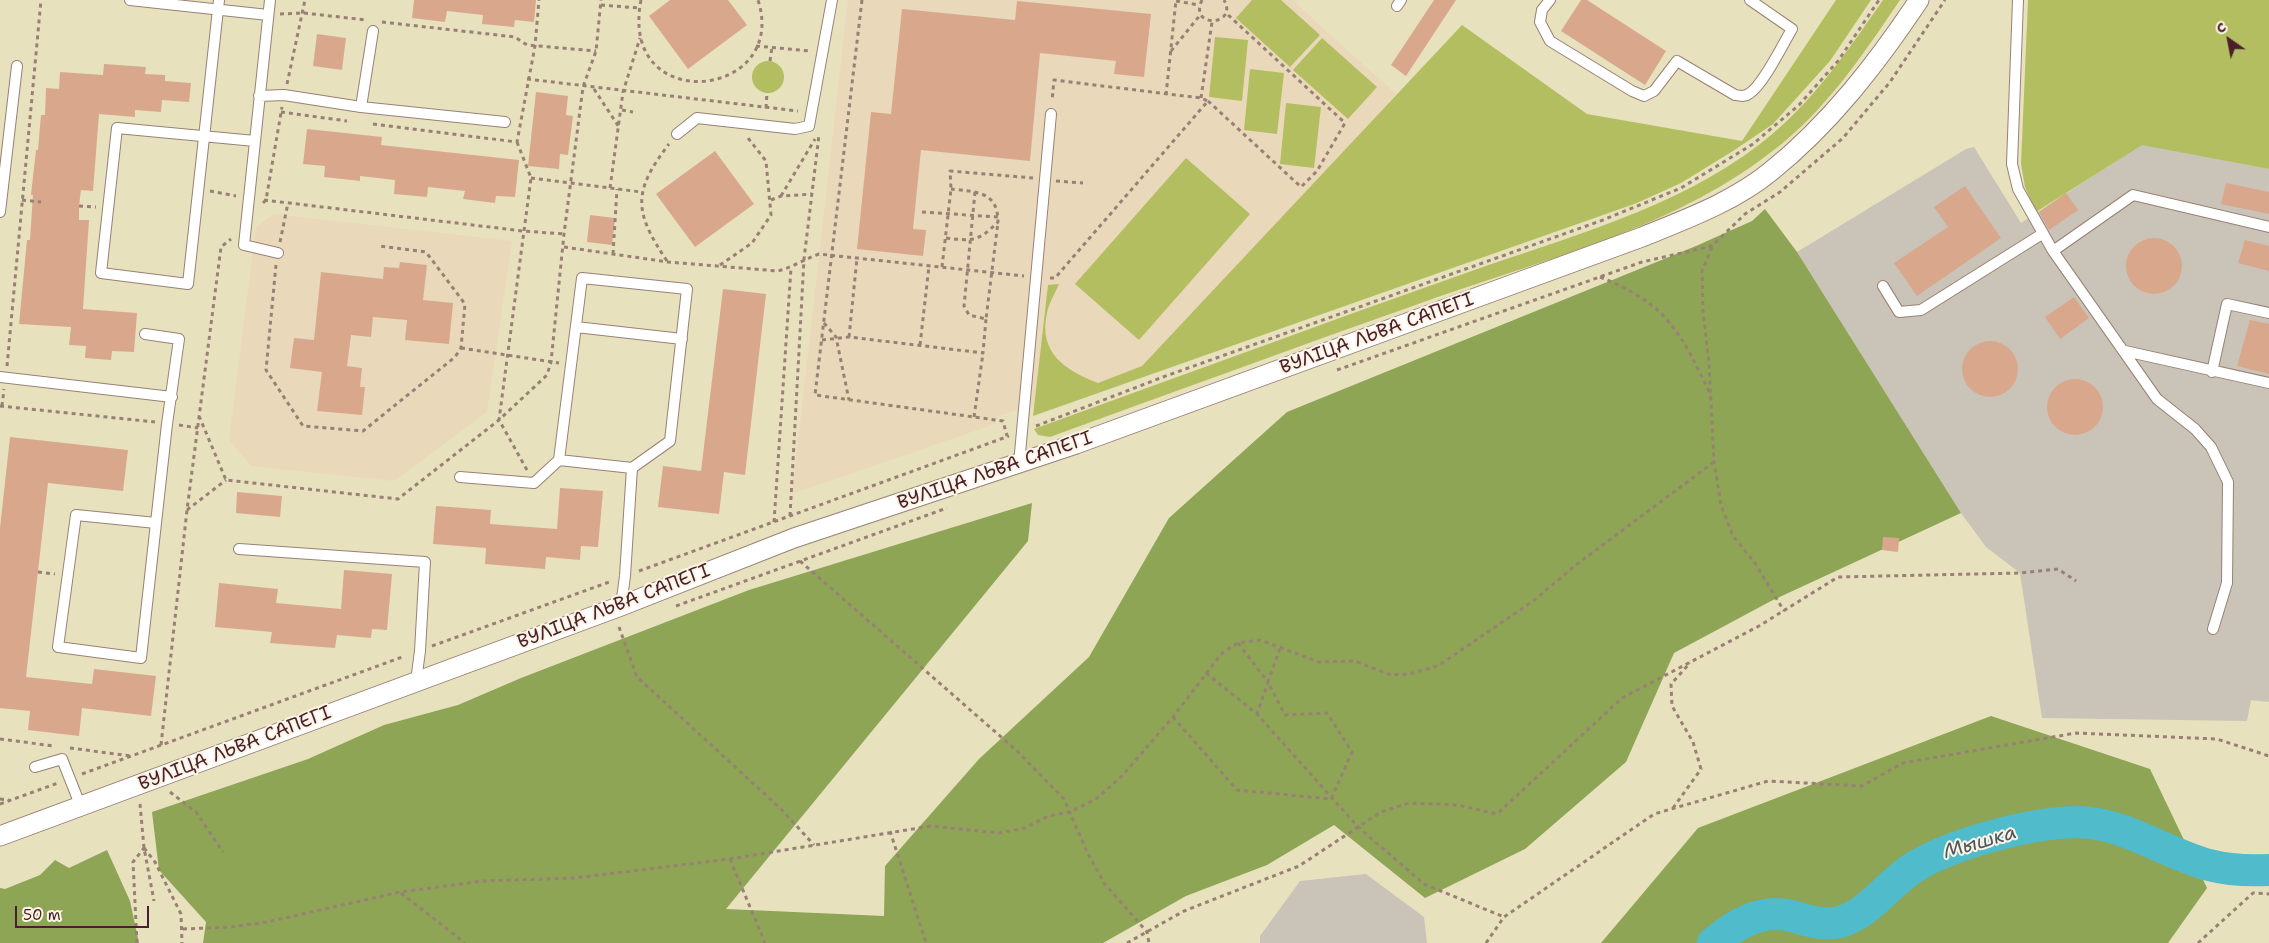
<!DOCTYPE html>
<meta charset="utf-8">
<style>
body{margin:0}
#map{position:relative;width:2269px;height:943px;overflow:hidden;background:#e8e1be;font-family:"Shantell Sans",sans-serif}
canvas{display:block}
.north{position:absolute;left:2204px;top:15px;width:50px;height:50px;-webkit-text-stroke:4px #fcf5e5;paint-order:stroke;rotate:327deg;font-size:14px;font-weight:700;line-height:20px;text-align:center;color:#4a1f2b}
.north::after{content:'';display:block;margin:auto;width:18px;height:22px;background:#4a1f2b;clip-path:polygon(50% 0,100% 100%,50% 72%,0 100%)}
.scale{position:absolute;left:15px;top:906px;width:134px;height:22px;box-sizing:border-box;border:2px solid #4a1f2b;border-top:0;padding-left:6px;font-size:15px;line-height:18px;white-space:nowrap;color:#4a1f2b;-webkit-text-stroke:4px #fcf5e5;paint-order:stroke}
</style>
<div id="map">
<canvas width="2269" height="943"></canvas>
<div class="north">С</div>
<div class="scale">50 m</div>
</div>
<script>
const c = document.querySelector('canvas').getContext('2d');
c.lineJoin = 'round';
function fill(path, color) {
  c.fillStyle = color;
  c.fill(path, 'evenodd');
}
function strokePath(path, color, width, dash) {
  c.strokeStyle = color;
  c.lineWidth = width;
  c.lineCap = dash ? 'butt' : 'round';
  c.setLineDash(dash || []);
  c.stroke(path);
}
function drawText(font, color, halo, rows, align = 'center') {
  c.font = font + ' "Shantell Sans",sans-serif';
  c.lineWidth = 4;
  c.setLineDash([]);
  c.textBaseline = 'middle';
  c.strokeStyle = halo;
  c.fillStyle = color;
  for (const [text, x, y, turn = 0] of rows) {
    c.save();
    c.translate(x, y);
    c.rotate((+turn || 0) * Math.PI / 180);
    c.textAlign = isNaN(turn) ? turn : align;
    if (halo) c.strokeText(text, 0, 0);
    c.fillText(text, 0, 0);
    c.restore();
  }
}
fill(new Path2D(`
 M848 0H1292L1396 94 1151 367 1040 406 1026 407 998 416 995 424 792 494Z
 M274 214 512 241 487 412 394 481 251 466 229 440 256 227Z`), '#ead8ba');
fill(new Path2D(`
 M2142 144 2269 169V702L2251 700 2247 721 2042 718 2020 573 1986 547 1961 513 1797 252 1966 149 1974 147 2021 223Z
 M1366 874 1424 917 1427 943H1260V936L1300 881Z`), '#cac3b8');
fill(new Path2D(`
 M1252 0H1281L1320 35 1290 67 1236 18Z
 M1836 0H1871L1830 61 1773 124 1733 151 1681 183 1637 203 1033 416 1048 285 1059 284C1055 293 1049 303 1047 313 1038 353 1065 370 1098 383L1142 366 1462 25 1587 114 1742 141Z
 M1883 0H1900C1862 56 1825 112 1770 153 1670 230 1541 260 1424 302 1299 346 1174 392 1050 437L1038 435 1034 429C1178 377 1321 324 1466 273 1564 238 1676 209 1760 144 1811 105 1846 53 1883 0Z
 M2028 0H2269V169L2142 145 2036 212 2025 187 2021 164Z
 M1215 37 1248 40 1242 101 1209 97Z
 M1322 38 1377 87 1348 119 1293 70Z
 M752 77a16 16 0 1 1 32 0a16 16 0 1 1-32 0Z
 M1250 69 1284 73 1277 134 1244 130Z
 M1286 103 1321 107 1314 168 1280 164Z
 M1186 158 1250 214 1139 340 1075 284Z`), '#b3be60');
fill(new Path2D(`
 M1765 209 1797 252 1961 513 1771 601 1674 653 1626 762 1525 849 1425 898 1334 825 1267 865 1186 896 1103 943H203L206 922 159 870 152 812 308 759 384 725 458 705 521 678 749 590 1032 503 1028 541 726 909 884 916 885 866 979 759 1089 657 1169 518 1287 412 1696 246 1752 221Z
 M1991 716 2150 769 2207 888 2168 943H1601L1698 828Z
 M107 850 130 901 139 943H0V888L5 889 40 875 55 860 69 868Z`), '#8ea556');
strokePath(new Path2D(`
 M1713 943C1736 924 1762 908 1792 916 1808 921 1824 926 1840 922 1868 914 1887 886 1910 870 1948 844 2030 823 2076 822 2124 822 2164 853 2209 865 2228 870 2249 871 2269 870`), '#4fbbcb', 32);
fill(new Path2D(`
 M414 0H536L534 22 515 20 514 27 482 24 483 15 447 11 445 22 412 18Z
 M670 0H728L747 25 688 69 649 16Z
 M1434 0H1456L1406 76 1391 65Z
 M1581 0H1587L1666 51 1645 85 1561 31Z
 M1017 1 1151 14 1144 77 1114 74 1116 61 1040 53 1030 161 921 150 913 229 926 230 923 256 857 249 871 112 891 114 902 9 1015 20Z
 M317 34 346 38 342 70 313 66Z
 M104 64 146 67 145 74 165 75V81L191 83 189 102 162 100 161 112 135 110V117L99 114 93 191 81 190 79 206V220H89L83 309 137 313 134 352 112 351 111 360 85 358 86 346 69 345 71 327 19 324 27 240H30L33 195H31L36 150H38L41 115H45L46 88 59 89 60 72 103 75Z
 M536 92 568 96 566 115 573 116 568 155 560 154 559 169 528 166Z
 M307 129 382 137 381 145 519 160 515 197 496 196 495 203 463 199 465 191 428 187 427 197 394 194 395 180 360 176V181L324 177 325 166 303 164Z
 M715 151 754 204 695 247 656 194Z
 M2226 183 2269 192V214L2221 204Z
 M1965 186 2001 238 1917 296 1894 263 1948 227 1934 207Z
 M2066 193 2078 210 2049 230 2039 212Z
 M590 215 615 218 612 245 587 242Z
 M2126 266a28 28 0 1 1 56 0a28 28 0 1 1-56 0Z
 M2245 240 2269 246V271L2238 263Z
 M400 262 427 265 423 300 453 303 449 344 405 340 407 320 373 317 371 337 351 335 347 366 362 368 360 387H365L362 415 317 411 322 372 290 368 294 338 314 340 321 272 383 279 384 267 399 268Z
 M723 289 766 294 745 475 724 472 719 514 658 507 663 466 701 471Z
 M2074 297 2089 318 2060 339 2045 317Z
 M2250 320 2269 324V374L2237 366Z
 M1962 369a28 28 0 1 1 56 0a28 28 0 1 1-56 0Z
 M2047 407a28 28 0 1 1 56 0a28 28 0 1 1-56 0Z
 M10 437 128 450 123 491 48 483 26 677 92 684 94 669 156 676 151 716 82 708 79 736 28 730 30 711 0 708V528Z
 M560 488 603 491 598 547 581 546 580 560 546 557 545 569 485 564 486 548 433 544 436 506 491 510 490 524 557 529Z
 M237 492 282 496 280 517 236 513Z
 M1883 537 1899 538 1898 552 1882 550Z
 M344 570 392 574 387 630 372 629 371 638 337 635 335 648 270 643 272 632 215 627 219 583 278 589 276 603 341 609Z`), '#d9a88c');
const lane = new Path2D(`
 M130 0 268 15
 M219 0 188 284 101 273 117 128 255 141
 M270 0 244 245 278 253
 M1550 0 1542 10 1540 22 1550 41 1632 91 1644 96 1654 91 1677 61 1735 95C1741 96 1745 97 1750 93 1763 85 1783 44 1792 29L1750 0
 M2018 0 2012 164 2018 189 2053 251 2157 399 2195 429 2211 447 2228 482 2227 583 2213 629
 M1397 6 1401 0
 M259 96 284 95 361 107 505 122
 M361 107 373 31
 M677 134 697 118 795 129 809 126 832 0
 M0 212 17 66
 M2053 251 2133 195 2269 227
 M1883 286 1899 312 1921 310 2042 234
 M576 327 682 339
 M145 334 179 339 167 424 141 658 58 647 76 515 156 523
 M2125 351 2269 383
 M2212 372 2227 304 2269 313
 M0 377 172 397
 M1019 464 1051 114
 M460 477 534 483 559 460 632 468 670 441 687 289 582 278 559 460
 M239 549 425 562 420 651 416 681
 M621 606 625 576 632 468
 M35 767 62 759 81 807`);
const street = new Path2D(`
 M0 836 621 606 794 538 1076 444 1642 237C1686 219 1733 202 1770 172 1830 124 1877 63 1919 0`);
strokePath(lane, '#998074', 12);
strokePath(street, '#998074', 21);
strokePath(new Path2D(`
 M641 0C618 118 790 99 758 0
 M862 0 815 395 1003 421 1007 436
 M1202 0C1188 29 1239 26 1224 0
 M1176 1 1199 5
 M601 5 639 8
 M280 14 304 13 366 20
 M382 22 515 37 527 45 596 51
 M756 46 810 51
 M1171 51 1201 14
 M770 61 772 47
 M527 79 798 111
 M287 84 305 0
 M594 89 619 127
 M1166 95 1176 0
 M1201 98 1212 22
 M1208 101 1301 187 1317 171 1345 123 1226 13
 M766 108 767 92
 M622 110 633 112
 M281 112 347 121
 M373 124 517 142 535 46 539 0
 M517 142 531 178 499 420 527 470
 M531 178 641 192
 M1056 181 1083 183
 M610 188 623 92 640 38
 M210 191 236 196
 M975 192 964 306 969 315 986 319 998 222
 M781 196 815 139
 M22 200 41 202
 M264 200 523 231 564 234
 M771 200 781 196 812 194
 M263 203 266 200 282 107
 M79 206 96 207
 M922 212 998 217
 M946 238C972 241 978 242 998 222 998 191 976 192 951 189
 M280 242 288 203
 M564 247 668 262 778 271C793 267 805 259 819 254L1024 276
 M1712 247 1702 271 1703 311 1709 363 1714 462 1721 505 1733 536 1755 563 1784 611
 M613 254 617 189
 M667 261C634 212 632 192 669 144
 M276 265 266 370 303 426 363 431 455 357 461 348 465 304 426 252 379 246
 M720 265 752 243 771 215 766 161 748 138
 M942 267 951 189 950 171 1033 178
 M1600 277C1668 304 1681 333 1711 396
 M1050 278H1055L1208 101 1201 98 1054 80 1052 101
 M824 323 836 337 849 400
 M849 337 857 258
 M822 340 849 337 983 353 986 319
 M920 345 929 266
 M461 348 559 363
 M7 366 41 0
 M1337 370 1642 262 1712 246 1745 214 1780 192 1843 138 1890 82 1945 0
 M0 406 155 422
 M2 406 4 389
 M199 416 226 480 398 499 499 420 547 375 551 362 564 234 583 87 596 51 601 0
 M974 417 983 353
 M179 425 198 428
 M1036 426 1163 377 1603 220 1681 188 1753 144 1799 105 1838 61 1879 0
 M187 510 226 480
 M790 516 804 259 819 135
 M774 522 791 268
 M800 561 1016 750 1064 799 1087 852 1104 883 1147 932 1149 943
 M639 571 1009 436
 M38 572 55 574
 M676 606 947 508
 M619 627 637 677 781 809 814 845
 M1238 643 1268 682 1257 714
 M432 646 612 581
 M1206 673 1257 714 1358 827 1424 884 1504 917
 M1173 717 1237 790 1331 799 1352 752 1327 713 1285 715 1268 682 1280 648
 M0 739 54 746
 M161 745 187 510 221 247 231 239
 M70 748 131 756
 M82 774 405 656
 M170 792 196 812 223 852
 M0 799 9 800
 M0 804 58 783
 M140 804 144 848 154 901
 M1673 808 1701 769 1693 742 1672 706 1671 684 1690 663
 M890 831 926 943
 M144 848 155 862 181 914 182 943
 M730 859 765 943
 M401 893 465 943
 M183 929 231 927 267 922 400 892 483 881 574 878 730 859 931 826 999 833 1025 828 1048 816 1070 812 1096 799 1122 776 1173 717 1222 653 1238 643 1260 640 1319 662 1355 661 1391 675 1409 674 1438 666 1533 601 1576 565 1714 462
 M137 943 133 862 144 848
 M1127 943 1184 911 1299 866 1381 812 1409 803 1458 805 1497 814 1622 698 1759 626 1838 577 2020 573 2058 569 2076 581
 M1486 943 1504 917 1654 814 1768 781 1862 786 1903 763 2076 733 2217 739 2269 756
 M2198 943 2253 893 2269 894`), '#998074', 3, [4, 4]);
strokePath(lane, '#fff', 10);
strokePath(street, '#fff', 19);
drawText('19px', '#4a1f2b', '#fcf5e5', [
 ["ВУЛІЦА ЛЬВА САПЕГІ",1377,334,-20],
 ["ВУЛІЦА ЛЬВА САПЕГІ",995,471,-19],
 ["ВУЛІЦА ЛЬВА САПЕГІ",614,607,-21],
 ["ВУЛІЦА ЛЬВА САПЕГІ",235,749,-21]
]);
drawText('italic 20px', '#4c5663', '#fcf5e5', [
 ["Мышка",1980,843,-16]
]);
</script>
